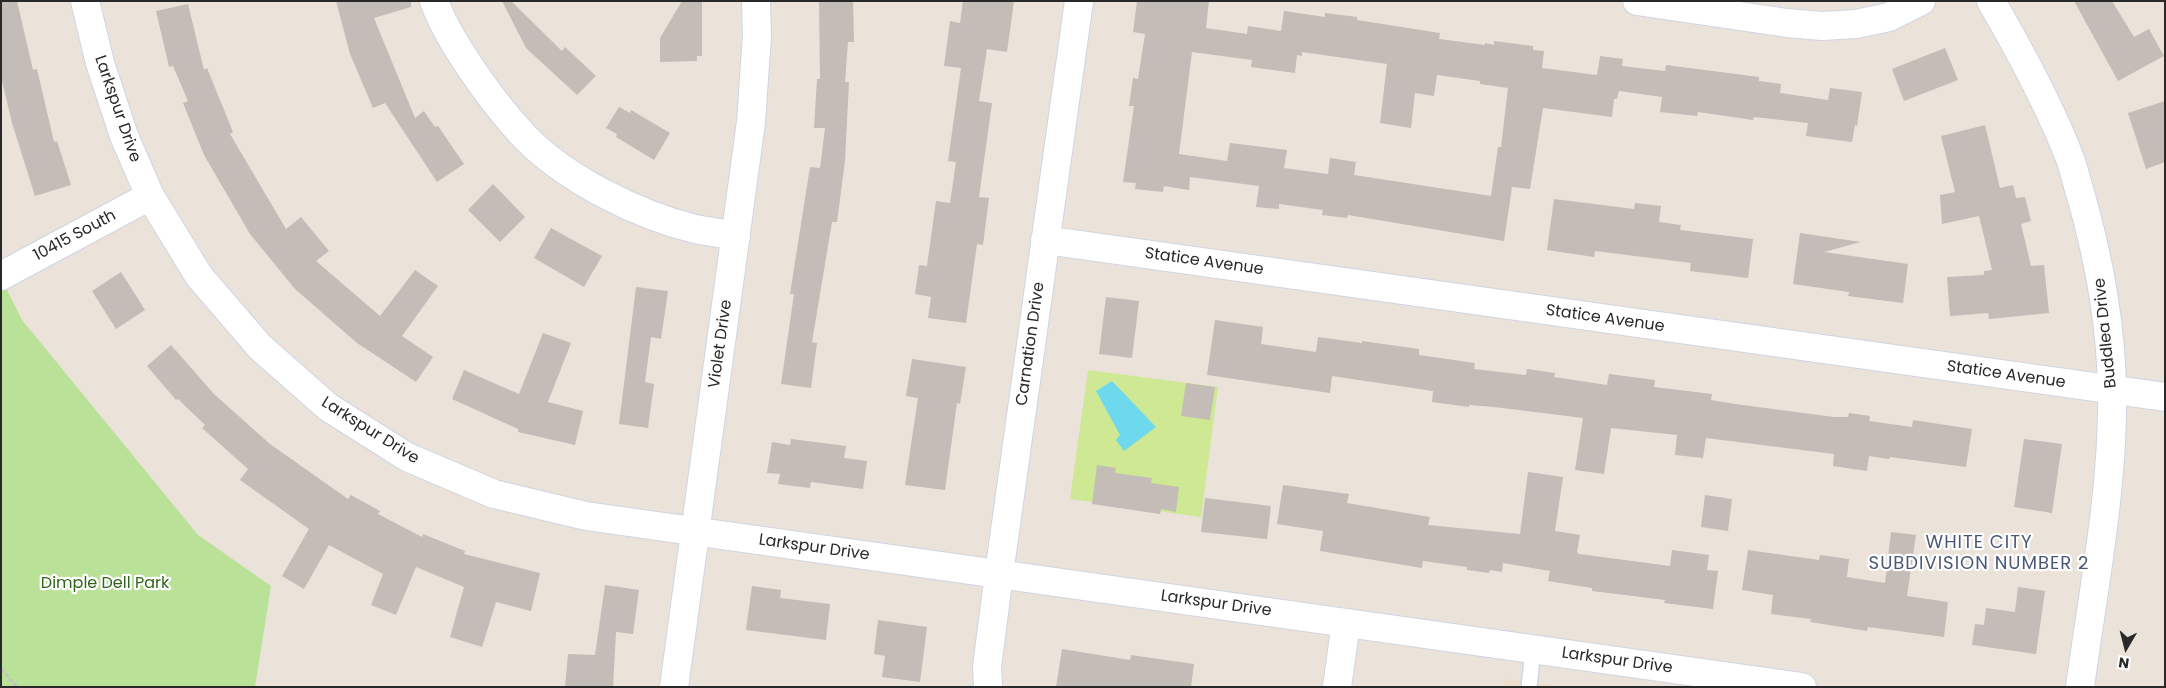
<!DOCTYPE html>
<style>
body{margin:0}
#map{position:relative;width:2166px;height:688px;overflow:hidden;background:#ebe2da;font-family:Poppins,sans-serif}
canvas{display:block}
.frame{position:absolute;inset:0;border:2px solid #292929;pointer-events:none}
.north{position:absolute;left:2101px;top:623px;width:50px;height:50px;-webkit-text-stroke:4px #fff;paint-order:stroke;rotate:188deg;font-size:14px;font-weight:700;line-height:20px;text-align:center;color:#292929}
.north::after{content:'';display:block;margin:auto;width:18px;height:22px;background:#292929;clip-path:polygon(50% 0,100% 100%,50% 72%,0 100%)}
</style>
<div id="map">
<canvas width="2166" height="688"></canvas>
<div class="frame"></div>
<div class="north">N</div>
</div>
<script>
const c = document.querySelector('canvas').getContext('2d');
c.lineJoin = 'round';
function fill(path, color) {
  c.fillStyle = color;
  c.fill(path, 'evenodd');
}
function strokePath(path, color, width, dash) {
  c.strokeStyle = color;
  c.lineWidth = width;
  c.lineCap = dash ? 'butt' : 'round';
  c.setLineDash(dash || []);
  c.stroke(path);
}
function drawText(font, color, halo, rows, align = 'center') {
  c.font = font + ' Poppins,sans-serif';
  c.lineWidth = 4.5;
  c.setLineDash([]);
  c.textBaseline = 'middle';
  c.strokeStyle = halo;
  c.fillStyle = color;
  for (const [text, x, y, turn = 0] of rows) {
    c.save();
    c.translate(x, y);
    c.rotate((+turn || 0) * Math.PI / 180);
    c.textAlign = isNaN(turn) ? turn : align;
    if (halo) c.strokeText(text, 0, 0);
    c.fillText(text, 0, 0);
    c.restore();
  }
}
fill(new Path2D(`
 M1506 679 1563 687H1504Z`), '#edddca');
fill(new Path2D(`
 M1 278 22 320 198 535 271 586 255 687H1Z`), '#b9e197');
fill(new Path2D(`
 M1088 370 1218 387 1201 517 1070 499Z`), '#cee893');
fill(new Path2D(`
 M1112 381 1156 427 1124 451 1116 440 1120 435 1096 391Z`), '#6ed9ec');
fill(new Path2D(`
 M1 1H17L33 70 37 69 54 142 57 141 71 185 35 196 12 123 1 77Z
 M336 1H411V7L374 18 415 118 424 111 435 127 438 126 464 164 437 182 385 103 373 108 350 54Z
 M502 1H511L562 51 565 47 596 76 577 95 526 48Z
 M682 1H702V56H697V61L660 62V38Z
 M819 1H853L854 42H848L845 82H849L845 161 837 222H832L812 342 817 343 811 388 781 384 794 294H790L810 167 820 168 825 128H814L817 79H820Z
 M963 1H1014L1007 52 987 49 979 101 992 103 979 197 989 198 983 245 977 244 966 323 928 318 931 297 915 294 919 265 927 266 936 201 950 203 956 162 948 161 961 68 944 66 950 21 960 23Z
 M1137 1H1209L1206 28 1247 34 1248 26 1281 31 1284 11 1325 17V13L1357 17V20L1440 33 1439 39 1485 45V43L1494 45V41L1533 46V50L1544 51 1542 68 1597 75 1600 56 1623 59 1622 66 1665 71 1666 65 1759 77V81L1781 84 1780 93 1828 100 1830 88 1862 92 1857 126 1855 125 1852 142 1806 136 1808 123 1754 117 1753 120 1698 112 1697 116 1660 112 1662 97 1619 91 1617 99H1614L1612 117 1543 108 1530 189 1512 187 1504 241 1348 215 1347 218 1322 215 1323 210 1279 204V209L1256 207 1259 186 1190 177 1189 190 1164 186 1163 192 1135 189 1136 183 1123 182 1134 106H1129L1133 78 1138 79 1145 34 1133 32ZM1192 52 1252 60 1251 67 1295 73 1297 55 1302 56V52L1387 64 1380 123 1411 128 1415 93 1434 96 1437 75 1480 81V84L1508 88 1501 147H1498L1491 196 1354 175 1356 162 1330 158 1328 174 1284 168 1287 150 1230 143 1227 161 1179 154Z
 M2074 1H2112L2134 37 2149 29 2164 56 2118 81Z
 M188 4 204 70 207 68 233 132 230 134 286 229 301 217 329 251 316 261 380 316 415 270 438 286 402 336 433 357 416 382 357 343 295 289 250 234 204 155 183 103 188 101 173 66 169 67 156 11Z
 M1945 48 1958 80 1904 101 1892 69Z
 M2165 101V162L2146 169 2128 113Z
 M619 107 630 113 631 110 670 133 654 160 616 137 617 134 606 128Z
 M1985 125 2000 188 2013 185 2016 198 2025 197 2031 221 2021 224 2031 266 2044 265 2049 313 1989 319 1988 313 1950 316 1947 277 1984 275V271L1992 270 1979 216 1942 224 1940 195 1955 192 1941 136Z
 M493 184 525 217 500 242 468 210Z
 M1554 199 1634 209 1635 203 1661 206 1659 222 1681 225 1680 230 1753 239 1748 278 1690 271 1691 263 1595 251 1594 257 1547 250Z
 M551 228 602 256 584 287 534 258Z
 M1800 233 1861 242 1824 252 1908 264 1903 303 1848 296 1849 292 1793 284Z
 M121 272 145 310 116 329 92 291Z
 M636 287 668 291 661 339 651 337 645 382 654 384 648 428 619 424Z
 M1106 297 1139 301 1132 358 1099 354Z
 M1215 320 1263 327 1261 344 1316 352 1318 337 1362 343V341L1419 349V355L1475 363 1474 369 1526 375 1527 369 1555 373 1554 377 1607 385 1609 374 1655 380 1654 387 1712 394 1711 400 1735 404 1834 417H1848L1849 413 1870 416 1869 421 1912 427 1913 420 1972 429 1966 467 1890 457 1889 459 1869 456 1867 471 1833 466 1834 454 1706 438 1703 458 1675 455 1677 435 1611 428 1604 474 1575 470 1583 418 1494 407 1469 405V407L1432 402 1433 391 1332 376 1330 393 1207 375Z
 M543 333 571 343 548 402 583 411 575 445 518 432V429L452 399 464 370 519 394Z
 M171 345 214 394 270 444 348 499 351 495 380 511 378 514 422 537 423 534 465 551 464 554 540 573 531 611 496 602 482 647 450 637 464 587 416 567 396 615 371 605 383 574 329 545 304 589 282 576 309 529 240 480 248 469 202 428 205 425 178 399 176 400 147 366Z
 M912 359 966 367 960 404 957 403 945 490 905 485 918 398 906 396Z
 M1186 383 1215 387 1210 420 1181 416Z
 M791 439 846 446 844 458 867 461 863 489 811 482 810 488 778 484 780 474 767 473 772 442 790 445Z
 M2024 439 2062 444 2052 513 2014 507Z
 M1097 465 1116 468 1115 473 1152 478 1151 483 1179 487 1176 512 1161 509 1160 514 1092 504Z
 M1528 472 1563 477 1555 531 1580 535 1577 552 1579 554 1670 566 1672 550 1709 555 1707 570 1718 571 1713 609 1664 603 1665 600 1592 591V588L1548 581 1550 571 1503 563 1502 572 1490 570 1489 573 1467 570V567L1423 561 1422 568 1320 551 1323 531 1277 524 1283 485 1349 494 1347 503 1430 517 1428 525 1520 534Z
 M1705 495 1732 499 1728 531 1701 527Z
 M1205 498 1271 506 1267 539 1201 532Z
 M1891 532 1916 535 1907 596 1948 602 1944 637 1868 627 1867 631 1810 622 1811 619 1771 614 1773 595 1742 590 1748 550 1819 560 1820 555 1849 559 1847 577 1885 583Z
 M605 585 639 590 633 634 616 632 613 687H565L568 654 595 655Z
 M752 586 781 590 780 598 830 604 826 640 746 630Z
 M2018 587 2045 591 2036 654 1972 645 1975 624 1984 625 1986 608 2015 612Z
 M878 620 927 627 920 682 882 677 885 656 874 654Z
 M1062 649 1130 660 1131 655 1194 664 1191 687H1056Z`), '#c3bcb7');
const lane = new Path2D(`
 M1529 687 1533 649`);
const street = new Path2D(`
 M85 1 100 63 124 136 150 196 199 276 260 347 328 407 407 457 494 494 586 516 1802 687
 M434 1C444 29 462 56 479 80 493 100 508 119 524 136 565 179 638 215 695 229 709 232 723 233 736 236
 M1637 1 1787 23 1822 26 1856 24 1889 17 1921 1
 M1991 1C2020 51 2048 102 2069 156 2074 169 2077 183 2081 196 2099 259 2111 324 2112 390 2114 485 2093 591 2080 687
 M1045 240 2165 397
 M1 276 150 196
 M674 687 751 122 757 35 756 1
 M988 687 987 667 999 574 1079 1
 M1337 687 1346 623`);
strokePath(lane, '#d0d5e2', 18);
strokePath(street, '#d0d5e2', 30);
strokePath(new Path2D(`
 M1 669 17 687`), '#c3c3c3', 3, [4, 2.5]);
strokePath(lane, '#fff', 15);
strokePath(street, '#fff', 28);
drawText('16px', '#292929', '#fff', [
 ["Larkspur Drive",117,109,71],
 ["10415 South",75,236,-28],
 ["Statice Avenue",1204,262,8],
 ["Statice Avenue",1605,319,8],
 ["Buddlea Drive",2106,333,-96],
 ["Violet Drive",721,344,-82],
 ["Carnation Drive",1031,344,-82],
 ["Statice Avenue",2006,375,8],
 ["Larkspur Drive",370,431,32],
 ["Larkspur Drive",814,548,8],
 ["Larkspur Drive",1216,604,8],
 ["Larkspur Drive",1617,661,8]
]);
drawText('16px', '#32641b', '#fff', [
 ["Dimple Dell Park",105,584]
]);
c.letterSpacing = '1px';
drawText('18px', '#4a5878', '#fff', [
 ["WHITE CITY",1979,543],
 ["SUBDIVISION NUMBER 2",1979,564]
]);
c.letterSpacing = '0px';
</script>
